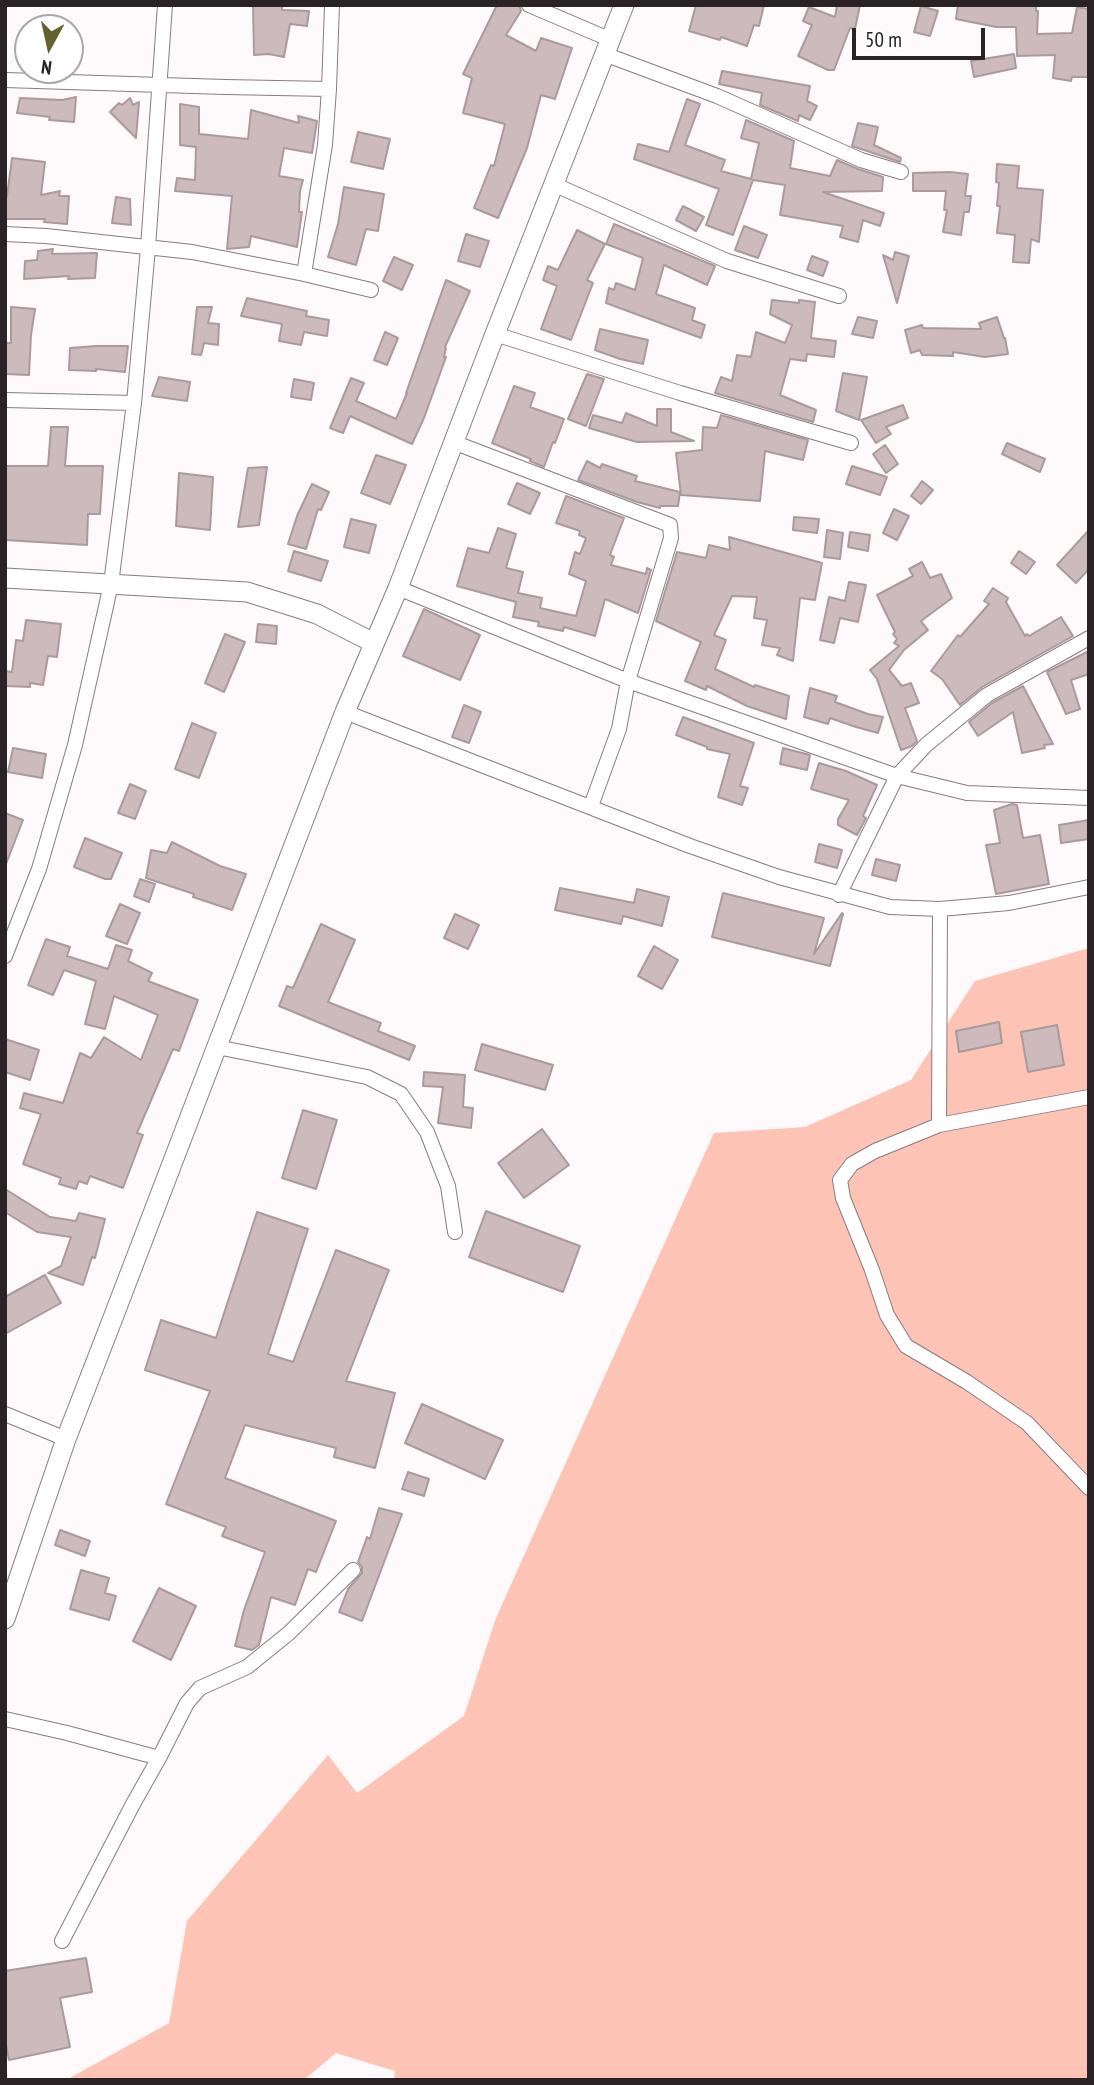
<!DOCTYPE html>
<style>
body{margin:0}
#map{position:relative;width:1094px;height:2085px;overflow:hidden;background:#fefafc;font-family:"PT Sans Narrow",sans-serif}
canvas{display:block}
.frame{position:absolute;inset:0;border:7px solid #292326;pointer-events:none}
.north{position:absolute;left:14px;top:14px;width:70px;height:70px;box-sizing:border-box;background:#fff;border:2px solid #a9a7a8;border-radius:50%;rotate:188deg;font-size:19px;font-weight:700;line-height:28px;text-align:center;color:#292326}
.north::after{content:'';display:block;margin:auto;width:24px;height:32px;background:#646330;clip-path:polygon(50% 0,100% 100%,50% 72%,0 100%)}
.scale{position:absolute;left:852px;top:28px;width:133px;height:32px;box-sizing:border-box;border:4px solid #292326;border-top:0;padding-left:9px;font-size:21px;line-height:24px;white-space:nowrap;color:#292326;-webkit-text-stroke:5px #fff;paint-order:stroke}
</style>
<div id="map">
<canvas width="1094" height="2085"></canvas>
<div class="frame"></div>
<div class="north">N</div>
<div class="scale">50 m</div>
</div>
<script>
const c = document.querySelector('canvas').getContext('2d');
c.lineJoin = 'round';
function fill(path, color) {
  c.fillStyle = color;
  c.fill(path, 'evenodd');
}
function strokePath(path, color, width, dash) {
  c.strokeStyle = color;
  c.lineWidth = width;
  c.lineCap = dash ? 'butt' : 'round';
  c.setLineDash(dash || []);
  c.stroke(path);
}
fill(new Path2D(`
 M1089 948V2080H394L395 2071 336 2053 304 2080H66L169 2023 187 1921 328 1755 357 1793 464 1716 496 1618 714 1133 805 1127 911 1080 975 981Z`), '#fdc3b5');
const building = new Path2D(`
 M253 5H282V10L309 11 307 26 290 24 284 57 269 54 254 55Z
 M497 5H519L521 11 506 35 536 51 541 38 572 48 555 99 541 95 527 148 498 218 474 208 491 165 494 166 505 124 463 113 472 78 463 74Z
 M696 5H764L759 26 754 25 747 46 721 37 720 40 689 31Z
 M837 5H860L855 29 850 28 834 70H828L798 56 812 25 803 21 809 7 835 17Z
 M958 5H1036V11H1038L1037 34 1072 33 1077 7 1089 9V77H1072L1071 81 1053 78 1055 55 1017 56 1016 27H996L956 19Z
 M921 6 938 11 930 36 914 32Z
 M1014 54 1016 68 974 77 971 61Z
 M722 71 810 86 807 101 817 106 810 120 799 115 798 121 760 105 762 93 719 84Z
 M76 97 74 122 49 120 50 117 17 113 20 98 62 100Z
 M130 98 133 105 139 102 136 138 110 112 119 103 122 105Z
 M687 99 700 104 685 145 725 160 721 171 751 179 759 143 741 138 746 120 794 141 790 168 830 176 837 160 858 169 883 177 882 191 823 192 884 213 880 226 863 220 858 242 840 237 843 226 780 215 785 185 753 180 733 235 706 225 719 189 634 159 638 144 669 152Z
 M180 104 199 107V134L248 139 251 110 299 123 298 116 317 121 312 153 284 148 279 176 303 180 300 191 299 212H302L297 247 251 236 249 247 227 249 232 196 175 191 177 178 195 180 196 147 180 145Z
 M858 123 878 127 874 145 901 158 900 162 852 146Z
 M358 132 390 139 383 169 351 162Z
 M12 158 45 162 41 195 60 191 59 196H69L67 224 44 222 45 219H5V196H7Z
 M997 164 1019 166 1017 188 1043 190 1039 242 1031 239 1029 263 1013 262 1015 235 997 233 1000 206H997L999 183 996 182Z
 M950 172 968 174 965 196H971L969 212H964L961 235 943 232 947 210H944L946 191H913V173Z
 M344 187 384 194 378 231 366 229 356 265 328 257 338 224Z
 M116 197 130 199 131 225 112 223Z
 M683 206 704 217 696 231 676 220Z
 M614 224 715 266 707 285 664 265 656 294 695 308 692 320 705 325 701 338 606 303 609 288 614 290 616 283 635 290 643 258 606 244Z
 M744 226 767 235 758 258 735 250Z
 M577 230 605 244 587 280 593 283 571 340 541 329 557 286 543 280 548 266 558 270Z
 M466 234 489 241 480 267 458 261Z
 M53 249 52 254 97 253 95 278 68 279 69 276 24 279 25 261 37 260 38 251Z
 M895 252 909 256 897 303 883 255 893 260Z
 M812 256 828 262 823 276 807 270Z
 M394 257 413 265 402 290 383 281Z
 M446 280 470 291 445 347 446 348 444 357H446L424 418 412 444 350 416 343 433 330 428 351 378 364 383 356 401 396 419 407 393H406Z
 M247 298 307 311 306 316 329 320 327 336 304 332 301 345 279 341 282 324 241 316Z
 M772 300 799 303V300L815 302 811 338 836 341 834 357 807 354 806 361 790 359 780 395 816 410 813 422 715 393 721 377 732 381 737 355 751 357 756 332 785 343 792 325 770 314Z
 M11 307 35 309 31 335 29 375 5 374V343H11Z
 M197 307H212L208 323 219 324 218 345 204 343 201 355 192 354Z
 M858 317 877 321 873 338 852 334Z
 M997 317 1004 338H1005L1008 354 985 357 953 352V356L922 355 920 350 911 353 905 330 922 325 923 328 981 329 979 323Z
 M600 329 648 340 643 364 620 359 595 350Z
 M385 332 398 338 387 365 374 360Z
 M96 346H128L125 372 96 369V371L69 370 70 348Z
 M843 373 867 377 859 420 836 411Z
 M587 374 604 379 586 426 568 419Z
 M159 377 190 382 187 401 152 396Z
 M294 379 314 383 311 400 291 397Z
 M514 386 535 393 530 407 564 419 555 443 553 442 544 467 530 461 531 459 492 443Z
 M903 405 908 418 886 427 891 434 876 443 861 420Z
 M657 409H671V432L694 441 637 442 589 428 593 415 622 423 626 413 657 426Z
 M721 415 808 440 803 460 765 451 760 501 681 495 676 453 702 450 703 427 717 428Z
 M51 427H68L65 466H103L100 514H88L87 545 5 540V466H48Z
 M1007 443 1045 459 1040 472 1002 454Z
 M885 445 898 464 886 473 873 454Z
 M376 455 406 465 390 504 361 493Z
 M587 461 600 468 602 464 637 476 635 481 680 492 678 506H660V508L637 502 578 480Z
 M852 466 887 477 880 495 846 484Z
 M267 467 259 525 238 527 248 468Z
 M179 473 213 477 210 530 176 526Z
 M922 481 933 490 921 504 911 496Z
 M517 483 540 493 530 514 508 504Z
 M312 484 329 492 321 510 318 509 306 549 288 544 297 516Z
 M566 496 624 518 610 555 614 557 611 565 646 574 647 568 651 570 638 613 605 599 595 636 564 627 563 631 538 626 539 622 513 617 516 602 457 586 468 548 489 553 498 528 516 534 506 568 523 572 518 593 542 598 540 608 576 616 586 581 569 574 575 552 580 554 586 538 579 535 580 531 556 523Z
 M894 509 909 516 897 540 883 533Z
 M794 517 819 519 817 533 793 530Z
 M351 519 376 525 369 553 344 547Z
 M827 530 843 533 840 559 824 557Z
 M1089 530V569L1076 583 1057 565Z
 M850 532 870 535 868 551 848 547Z
 M729 537 822 563 815 600 800 598 793 661 777 655 780 648 762 645 767 620 754 618 757 597 732 596 714 635 726 640 715 669 754 687 755 685 789 696 786 719 747 706 707 686 706 690 685 681 701 642 656 621 677 552 706 558 709 545 730 550Z
 M294 551 328 561 321 581 288 571Z
 M1019 551 1035 562 1026 574 1011 563Z
 M922 562 930 578 941 574 952 598 921 621 928 630 904 650 889 670 902 686 911 683 919 703 905 708 917 741 912 746 901 750 877 679 870 670 899 646 894 643 897 639 893 634 895 632 877 595 913 576 909 569Z
 M849 582 866 585 858 622 840 618 834 643 820 640 829 597 845 601Z
 M993 588 1008 598 1006 602 1025 636 1027 634 1029 636 1061 617 1073 636 982 687 960 705 942 679 931 671 958 635 960 637 989 604 984 601Z
 M424 609 480 635 460 680 403 656Z
 M26 620 61 624 57 657 48 656 43 685 30 683V687L5 686V671L12 672 16 640 23 641Z
 M258 624 277 626 276 644 256 642Z
 M225 634 245 642 224 692 205 683Z
 M1089 651V674L1071 680 1080 709 1066 714 1047 672Z
 M1023 686 1053 744 1044 745 1045 748 1022 753 1013 712 978 736 969 722 992 703Z
 M810 688 837 696 835 702 868 714 883 717 878 733 856 727 830 718 828 724 804 717Z
 M464 705 481 712 469 743 452 737Z
 M683 717 754 743 740 786 748 788 742 805 718 797 730 754 707 749V747L676 735Z
 M192 723 216 733 199 778 175 769Z
 M13 748 46 754 42 778 8 772Z
 M783 748 810 755 807 770 780 764Z
 M819 763 846 771 877 785 863 816 866 818 857 835 838 825V819L849 800 811 789Z
 M130 784 146 791 135 819 118 813Z
 M1012 804 1017 805 1023 838 1040 835 1049 884 996 894 986 845 1000 843 994 810Z
 M5 813 23 820 6 864H5Z
 M1089 820V839L1061 843 1059 825Z
 M85 838 122 853 111 879H105L74 867Z
 M172 842 220 866 246 874 232 910 193 897 194 894 146 878 151 850 167 853Z
 M819 844 842 850 837 868 815 862Z
 M876 859 900 865 896 881 872 875Z
 M140 879 155 884 149 902 134 896Z
 M560 888 634 903 637 889 669 897 662 926 623 916 621 924 555 910Z
 M723 893 824 918 814 954 842 913 843 914 830 966 712 937Z
 M120 904 140 913 127 944 106 936Z
 M455 914 479 925 468 949 444 938Z
 M321 924 355 940 328 1002 381 1023 378 1031 415 1046 409 1060 279 1006 287 986 293 988Z
 M46 939 70 947 67 956 108 969 116 945 132 950 128 961 152 973 148 981 198 1000 179 1051 173 1049 137 1133 143 1135 123 1188 90 1176 87 1184 79 1181 76 1189 59 1184 61 1178 23 1164 41 1114 20 1108 24 1093 63 1103 80 1053 91 1058 104 1037 141 1060 158 1015 114 996 105 1029 85 1024 96 981 64 970 53 995 28 985Z
 M654 946 678 960 662 989 638 976Z
 M999 1022 1002 1043 959 1052 956 1031Z
 M1057 1025 1064 1065 1028 1072 1021 1032Z
 M5 1039 39 1050 30 1080 5 1072Z
 M482 1044 553 1065 545 1090 475 1070Z
 M424 1072 465 1075 463 1107 473 1108 471 1128 438 1123 443 1087 423 1086Z
 M303 1110 337 1120 316 1189 282 1178Z
 M542 1129 569 1165 524 1198 498 1163Z
 M5 1189 50 1217 76 1221 79 1213 105 1219 95 1258 92 1257 83 1285 48 1273 61 1266 71 1237 37 1232 5 1212Z
 M486 1211 580 1246 563 1292 469 1257Z
 M257 1212 308 1229 268 1354 293 1362 336 1250 389 1270 346 1381 395 1393 375 1468 334 1457 336 1448 245 1425 225 1478 336 1521 316 1572 308 1569 295 1605 271 1597 259 1645 252 1650 235 1646 244 1610 265 1552 222 1536 226 1527 166 1504 210 1391 145 1370 161 1320 216 1338Z
 M45 1275 61 1303 5 1334V1297Z
 M422 1404 503 1440 485 1479 405 1443Z
 M408 1472 429 1479 424 1496 402 1489Z
 M379 1508 402 1514 362 1621 339 1612 348 1589 362 1573V1567L358 1562 367 1537 370 1539Z
 M60 1530 90 1541 85 1556 55 1545Z
 M81 1570 109 1578 105 1593 116 1596 109 1620 70 1609Z
 M159 1588 196 1606 171 1660 133 1641Z
 M86 1958 92 1992 60 1998 70 2047 9 2060 5 2040V1971Z`);
fill(building, '#ccbabd');
strokePath(building, '#ab9a9c', 2);
const street = new Path2D(`
 M529 5 609 39
 M604 54 717 96 861 160 901 172
 M5 80 225 87 329 89
 M553 184 727 261 839 296
 M5 234 46 236 192 252 304 274 371 290
 M304 274 325 145 329 89 332 5
 M495 334 680 393 851 443
 M5 400 134 403
 M453 442 670 525 671 538 628 681 619 729 591 806
 M398 588 628 681 897 776 967 793 1089 798
 M345 712 690 846 779 877 890 907 940 909 1009 903 1089 887
 M839 895 897 776 926 745 987 695 1089 638
 M5 956 39 869 75 745 111 584 134 403 148 248 165 5
 M217 1047 367 1077 401 1094 427 1132 448 1186 455 1232
 M1089 1097 939 1125 875 1151 852 1164 840 1180 843 1198 872 1270 887 1315 906 1346 967 1382 1027 1423 1089 1488
 M939 1125 940 909
 M5 1414 66 1439
 M5 1719 67 1733 159 1758 133 1804 62 1941
 M159 1758 187 1703 200 1688 247 1667 289 1633 353 1570`);
const secondary = new Path2D(`
 M5 578 247 592 317 614 374 643
 M5 1619 66 1439 111 1323 345 712 398 588 495 334 624 5`);
strokePath(street, '#887a81', 16);
strokePath(secondary, '#887a81', 21);
strokePath(street, '#fff', 14);
strokePath(secondary, '#fff', 19);
</script>
